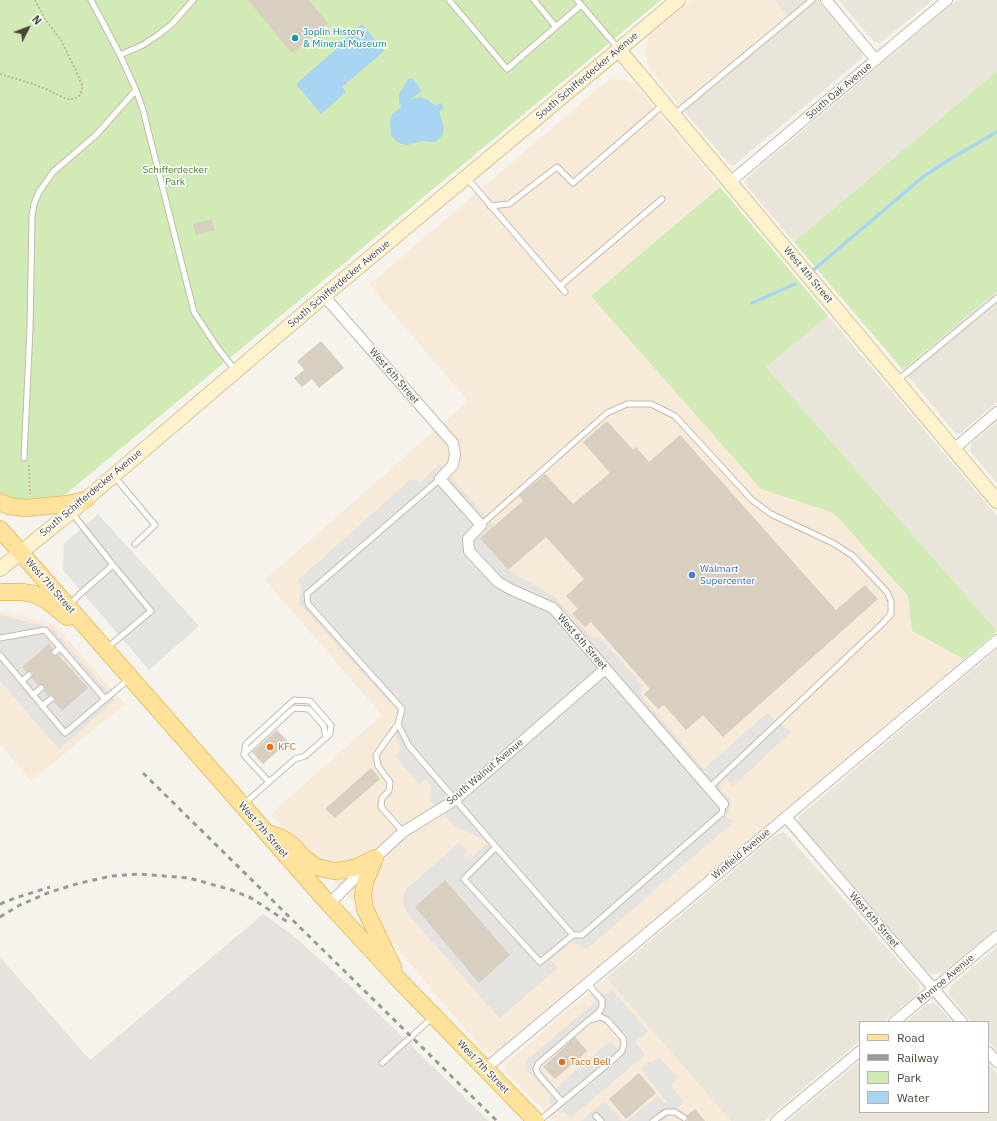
<!DOCTYPE html>
<html>
<head>
<meta charset="utf-8">
<style>
	body { margin:0 }
	#map { position:relative; width:997px; height:1121px; overflow:hidden; background:#f6f3ec; font-family:"IBM Plex Sans",sans-serif }
	canvas { display:block }
	.legend { position:absolute; left:859px; top:1021px; width:130px; height:92px; box-sizing:border-box; background:#fff; border:1px solid #b7b4b0; margin:0; padding:5px 7px; list-style:none; font-size:12px; color:#4b4439 }
	.legend li { display:flex; align-items:center; gap:8px; height:20px }
	.legend b { width:20px; border:1px solid #b7b4b0 }
	.north { position:absolute; left:8px; top:8px; width:40px; height:40px; -webkit-text-stroke:3px #fff; paint-order:stroke; rotate:48deg; font-size:11px; font-weight:700; line-height:16px; text-align:center; color:#4b4439 }
	.north::after { content:''; display:block; margin:auto; width:14px; height:18px; background:#4b4439; clip-path:polygon(50% 0,100% 100%,50% 72%,0 100%) }
</style>
</head>
<body>
<div id="map">
<canvas width="997" height="1121"></canvas>
<ul class="legend">
<li><b style="height:5px;background:#ffe39c"></b>Road</li>
<li><b style="height:5px;background:#9a9a9a"></b>Railway</li>
<li><b style="height:11px;background:#d2eab5"></b>Park</li>
<li><b style="height:11px;background:#a9d4f2"></b>Water</li>
</ul>
<div class="north">N</div>
</div>
<script>
const g = document.querySelector('canvas').getContext('2d');
g.lineJoin = 'round';
function fillPath(path, color) { g.fillStyle = color; g.fill(path, 'evenodd'); }
const poly = rows => new Path2D(rows.map(r => 'M' + r).join(''));
function stroke(path, color, width, dash) { g.strokeStyle = color; g.lineWidth = width; g.lineCap = dash ? 'butt' : 'round'; g.setLineDash(dash || []); g.stroke(path); }
function label(font, color, halo, rows, align = 'center') {
  g.font = font + ' "IBM Plex Sans",sans-serif'; g.lineWidth = 3; g.setLineDash([]); g.textBaseline = 'middle'; g.strokeStyle = halo; g.fillStyle = color; for (const [text, x, y, turn = 0] of rows) {
    g.save(); g.translate(x, y); g.rotate((+turn || 0) * Math.PI / 180); g.textAlign = isNaN(turn) ? turn : align; if (halo) g.strokeText(text, 0, 0); g.fillText(text, 0, 0); g.restore();
  }
}
const residential = poly([
	[774,0,818,0,860,50,863,56,861,59,733,166,729,164,679,105,787,16],
	[839,0,933,0,884,40,879,43,873,41],
	[957,0,997,0,997,71,794,242,746,185,745,182,749,176],
	[997,291,997,402,961,433,956,434,903,370],
	[828,316,997,516,997,631,766,367],
	[997,422,997,483,971,452,970,448,972,443],
	[997,649,997,928,942,973,933,974,929,973,798,822,799,816,802,814],
	[784,832,788,836,917,982,920,989,917,994,883,1022,860,1022,860,1041,764,1121,731,1121,606,978,777,834],
	[997,947,997,1051,988,1040,988,1022,972,1022,950,996,949,992,952,985],
	[933,1003,938,1006,952,1022,906,1022,927,1004],
	[860,1061,860,1112,988,1112,988,1063,997,1074,997,1121,788,1121]
]);
const commercial = poly([
	[691,0,774,0,787,15,679,105,648,67,645,52,648,38,651,34],
	[614,79,630,81,636,86,720,187,592,296,761,489,834,513,908,596,912,631,964,659,496,1052,487,1052,482,1049,387,936,306,853,271,814,382,715,265,580,468,401,369,285,607,81],
	[0,611,54,624,125,704,31,781,0,744],
	[606,978,731,1121,555,1121,506,1072,505,1066,508,1062]
]);
const industrial = poly([
	[263,914,291,934,348,984,489,1121,0,1121,0,957,90,1060]
]);
const green = poly([
	[0,0,661,0,66,494,56,498,28,502,0,498],
	[997,71,997,291,903,370,794,242],
	[720,187,828,316,766,367,997,631,964,659,912,631,908,596,834,513,761,489,591,296]
]);
const parking = poly([
	[439,464,494,526,480,538,508,570,555,597,592,638,599,637,643,686,640,694,704,769,767,713,791,732,733,786,726,778,720,783,721,790,730,799,731,805,728,813,725,816,734,821,587,949,577,944,569,943,551,960,558,968,499,1018,408,914,404,907,403,897,406,889,459,843,468,851,463,856,470,858,485,846,485,841,453,825,430,799,431,793,431,785,425,779,419,784,395,756,401,750,394,729,400,720,397,711,299,603,302,585,297,581,411,479,421,482],
	[98,514,199,626,149,670,63,570,64,544],
	[0,615,52,628,115,700,59,749,0,681],
	[612,990,648,1031,635,1042,645,1055,570,1118,565,1112,560,1113,549,1102,550,1099,550,1094,529,1073,526,1068,525,1064,528,1059,594,1003,594,999,602,993,607,994],
	[595,1020,601,1020,606,1023,617,1035,619,1039,619,1046,617,1048,610,1041,556,1088,540,1069,541,1066,590,1023],
	[659,1057,678,1078,672,1083,672,1087,684,1102,662,1121,627,1121,658,1096,664,1103,667,1102,641,1069,650,1061,651,1063],
	[605,1101,622,1121,581,1121]
]);
const water = poly([
	[362,24,384,51,342,87,346,92,321,114,296,84,340,46,339,44],
	[409,78,413,79,419,86,421,92,410,99,421,97,428,100,435,106,441,103,444,109,439,111,444,128,443,134,437,141,433,142,423,141,407,145,402,144,397,142,391,135,390,121,392,115,401,107,399,101,399,94]
]);
const stream = poly([
	[810,273,924,176,952,158,997,132],
	[752,303,795,284]
]);
const building = poly([
	[248,0,309,0,328,23,292,53],
	[212,219,215,230,196,235,193,224],
	[321,341,344,368,319,388,312,379,302,387,294,378,304,370,297,361],
	[607,421,633,450,636,447,649,462,680,435,836,610,865,585,878,599,723,737,703,715,686,730,664,705,658,709,644,694,650,689,591,622,585,627,572,614,578,609,566,596,584,579,546,537,508,570,480,538,523,501,519,496,545,474,573,504,610,473,583,442],
	[49,644,53,649,51,652,52,655,55,656,58,655,88,688,62,711,54,702,55,699,54,696,51,695,48,696,44,691,45,688,44,685,38,685,32,678,33,675,32,672,27,672,22,667],
	[277,730,288,742,263,764,252,752],
	[371,768,380,779,335,818,325,809],
	[445,880,510,955,479,983,415,907],
	[575,1037,587,1051,555,1079,543,1067],
	[639,1073,656,1093,626,1119,609,1099],
	[695,1109,705,1121,687,1121,688,1119,687,1115]
]);
const path = poly([
	[0,74,30,83,46,89,66,99,74,99,80,95,82,89,82,85,76,71,61,40,45,19,35,0],
	[29,465,30,494]
]);
const lane = poly([
	[91,0,120,55,136,90,143,110,194,312,217,347,235,370],
	[449,0,507,69,581,5],
	[534,0,556,27],
	[577,0,618,48],
	[120,55,143,45,158,35,172,24,193,0],
	[675,114,812,0],
	[467,178,565,292],
	[490,206,509,204,557,167,573,183,664,104],
	[560,286,662,199],
	[898,380,997,298],
	[24,458,30,328,32,216,34,204,39,192,53,172,96,135,136,90],
	[114,476,155,525,135,544],
	[440,479,307,594,308,604,402,709,398,724,409,746,496,847,573,935,582,935,722,813,723,804],
	[481,525,607,413,627,404,651,404,675,416,752,500,771,514,833,543,853,556,887,592,891,601,891,614,883,623,709,788],
	[69,605,80,594,113,565,72,513],
	[0,638,45,630,105,699],
	[107,648,151,611,113,565],
	[55,652,60,648],
	[0,655,65,733,129,679],
	[22,681,29,675],
	[33,695,41,688],
	[42,706,51,699],
	[398,724,376,755,378,766,390,782,389,791,382,798,381,807,403,832],
	[244,754,294,708,309,709,324,726,326,738],
	[244,804,295,759,305,756,330,734,331,725,310,701,294,700,246,744,244,755,269,782],
	[496,847,464,879,540,962,573,935],
	[587,983,602,1000,602,1006,599,1012,592,1018],
	[382,1063,433,1017],
	[596,1116,601,1121],
	[539,1121,562,1102,616,1057,622,1051,624,1044,623,1038,607,1020,601,1017,589,1020,538,1064,536,1069,538,1074,562,1102],
	[653,1121,666,1112,675,1112,684,1118]
]);
const street = poly([
	[826,0,876,60],
	[730,182,947,0],
	[324,296,453,443,455,454,453,465,440,479,481,525,468,539,469,551,498,582,510,589,553,608,723,804],
	[954,449,997,412],
	[786,817,962,1022],
	[329,904,375,858,403,832,455,800,605,669],
	[894,1022,997,936],
	[988,1052,997,1062],
	[485,1069,997,640],
	[776,1121,860,1051]
]);
const secondary = poly([
	[619,50,997,501],
	[0,569,71,512,324,296,678,0]
]);
const primary = poly([
	[0,502,8,506,26,508,68,504,85,500],
	[0,529,329,904,400,981,536,1121],
	[0,592,22,592,34,594,46,600,67,617],
	[271,834,280,837,291,844,303,857,316,867,334,871,345,870,357,867,375,858],
	[375,858,365,882,363,895,365,909,393,967]
]);
const rail = poly([
	[143,773,497,1121],
	[0,904,15,898,50,887],
	[0,917,18,906,50,892,80,883,112,876,139,874,189,878,232,890,251,898,289,923]
]);
const markers = [
	[295,38,4,"#0f9aa8"],
	[692,575,4,"#3f7fe0"],
	[270,747,4,"#e8710a"],
	[562,1062,4,"#e8710a"]
];
const cultureNames = [
	["Joplin History",303,32],
	["& Mineral Museum",303,44]
];
const streetNames = [
	["South Schifferdecker Avenue",587,76,-40],
	["South Oak Avenue",839,91,-40],
	["West 4th Street",808,275,50],
	["South Schifferdecker Avenue",339,284,-40],
	["West 6th Street",394,376,49],
	["South Schifferdecker Avenue",91,493,-40],
	["West 7th Street",50,586,49],
	["West 6th Street",582,642,49],
	["South Walnut Avenue",485,772,-40],
	["West 7th Street",263,830,49],
	["Winfield Avenue",741,854,-40],
	["West 6th Street",874,920,49],
	["Monroe Avenue",946,979,-40],
	["West 7th Street",483,1067,46]
];
const parkNames = [
	["Schifferdecker",175,170],
	["Park",175,182]
];
const shopNames = [
	["Walmart",700,569],
	["Supercenter",700,581]
];
const foodNames = [
	["KFC",278,747],
	["Taco Bell",570,1062]
];
fillPath(residential, '#eae5da');
fillPath(commercial, '#f7ead8');
fillPath(industrial, '#e6e2dd');
fillPath(green, '#d2eab5');
fillPath(parking, '#e5e3e0');
fillPath(water, '#a9d4f2');
stroke(stream, '#a9d4f2', 3.5);
fillPath(building, '#d8cfc1');
stroke(lane, '#c2bbae', 7);
stroke(street, '#c2bbae', 12);
stroke(secondary, '#d6c79b', 16);
stroke(primary, '#e6c16a', 18);
stroke(path, '#c4b79f', 2, [2, 2]);
stroke(lane, '#fff', 5);
stroke(street, '#fff', 10);
stroke(secondary, '#fff3cd', 14);
stroke(primary, '#ffe39c', 16);
stroke(rail, '#9a9a9a', 3, [5, 5]);
for (const [x, y, r, color] of markers) { const dot = new Path2D(); dot.arc(x, y, r, 0, 2 * Math.PI); g.fillStyle = color; g.fill(dot); stroke(dot, '#fff', 1.5); }
label('10px', '#0d838f', '#fff', cultureNames, 'left');
label('10px', '#4b4439', '#fff', streetNames);
label('10px', '#4a7f2a', '#fff', parkNames);
label('10px', '#366cbe', '#fff', shopNames, 'left');
label('10px', '#c56008', '#fff', foodNames, 'left');
</script>
</body>
</html>
